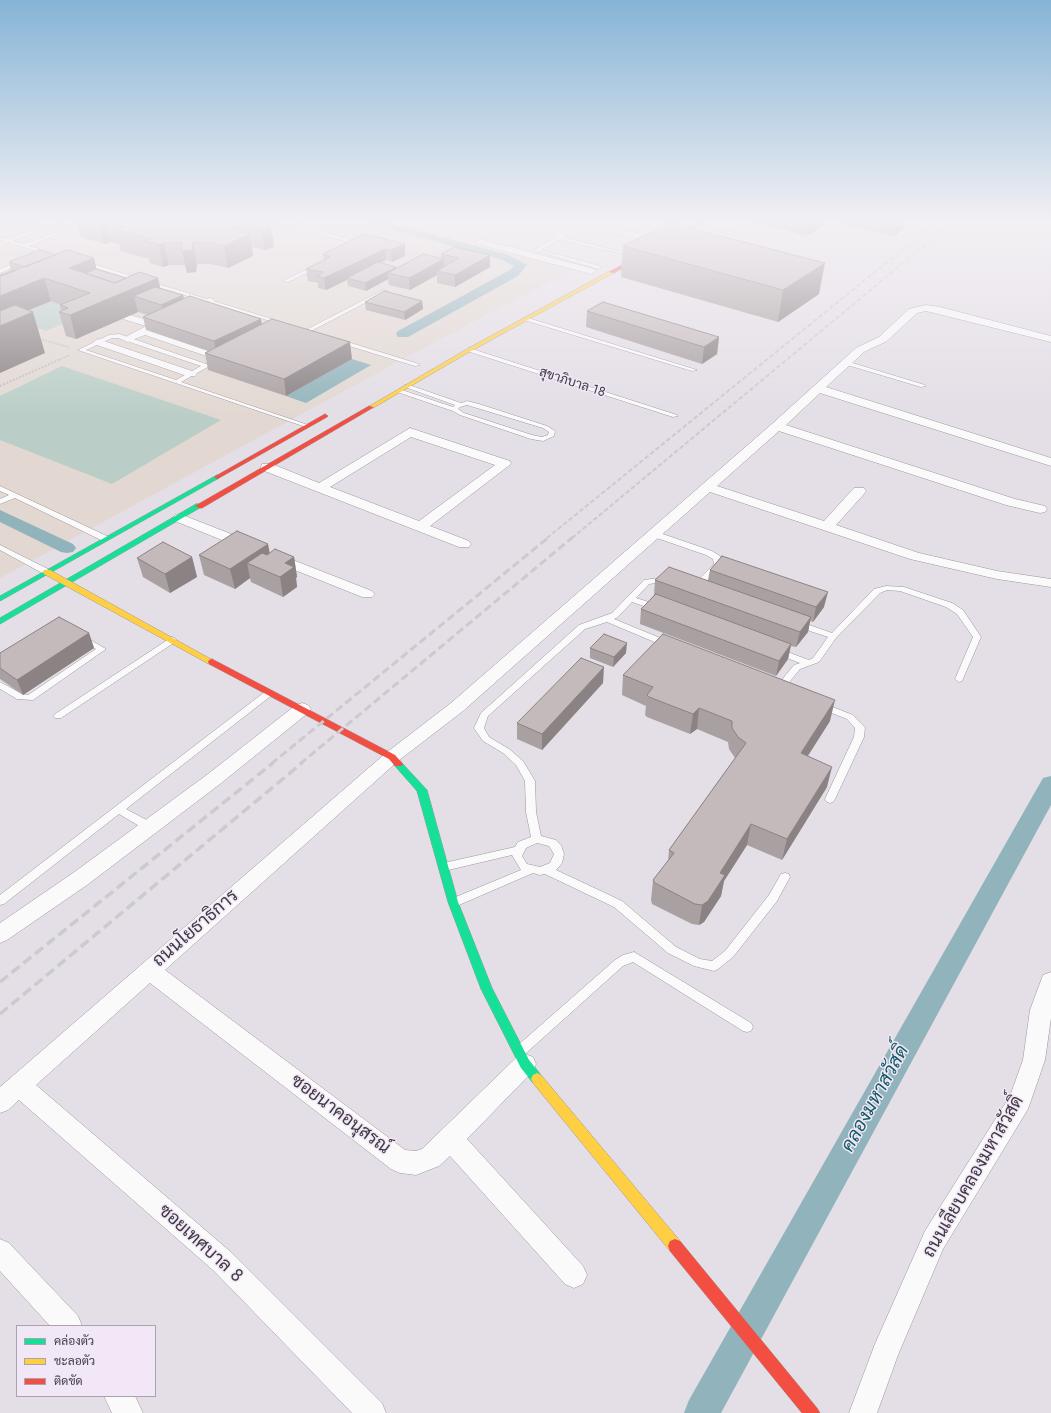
<!DOCTYPE html>
<html>
<head>
<meta charset="utf-8">
<style>
	body { margin:0 }
	#map { position:relative; width:1051px; height:1413px; overflow:hidden; background:#e4dee6; font-family:Jost,Sarabun,sans-serif }
	canvas { display:block }
	.legend { position:absolute; left:16px; top:1325px; width:140px; height:72px; box-sizing:border-box; background:#f2e7f7; border:1px solid #aaa2ae; margin:0; padding:5px 7px; list-style:none; font-size:12px; color:#3e3a41 }
	.legend li { display:flex; align-items:center; gap:8px; height:20px }
	.legend b { width:20px; border:1px solid #aaa2ae }
</style>
</head>
<body>
<div id="map">
<canvas width="1051" height="1413"></canvas>
<ul class="legend">
<li><b style="height:5px;background:#16e098"></b>คล่องตัว</li>
<li><b style="height:5px;background:#ffcf43"></b>ชะลอตัว</li>
<li><b style="height:5px;background:#f24e42"></b>ติดขัด</li>
</ul>
</div>
<script>
const g = document.querySelector('canvas').getContext('2d');
g.lineJoin = 'round';
function fillPath(path, color) { g.fillStyle = color; g.fill(path, 'evenodd'); }
const poly = rows => new Path2D(rows.map(r => 'M' + r).join(''));
function stroke(path, color, width, dash) { g.strokeStyle = color; g.lineWidth = width; g.lineCap = dash ? 'butt' : 'round'; g.setLineDash(dash || []); g.stroke(path); }
function label(font, color, halo, rows, align = 'center') {
  g.font = font + ' Jost,Sarabun,sans-serif'; g.lineWidth = 3; g.setLineDash([]); g.textBaseline = 'middle'; g.strokeStyle = halo; g.fillStyle = color; for (const [text, x, y, turn = 0] of rows) {
    g.save(); g.translate(x, y); g.rotate((+turn || 0) * Math.PI / 180); g.textAlign = isNaN(turn) ? turn : align; if (halo) g.strokeText(text, 0, 0); g.fillText(text, 0, 0); g.restore();
  }
}
const education = poly([
	[0,219,377,219,572,270,401,360,0,578]
]);
const green = poly([
	[51,301,88,313,46,331,9,318],
	[62,366,221,420,112,484,0,440,0,396]
]);
const water = poly([
	[352,359,371,365,306,403,286,396]
]);
const canal = poly([
	[359,219,376,219,508,255,527,265,518,276,408,337,398,337,396,334,398,331,510,270,514,266,500,259,360,221,359,219],
	[0,510,73,544,76,548,73,552,67,553,61,552,0,522,0,510],
	[1051,776,1051,805,721,1413,684,1413,689,1400,1043,778,1051,776]
]);
const pathFar1 = poly([
	[39,339,69,347],
	[58,360,70,355]
]);
const path = poly([
	[0,386,61,359]
]);
const lane = poly([
	[63,219,69,219,13,241,24,244,91,219,97,219,29,246,52,253,52,254,50,255,0,240,0,237,8,239,63,219],
	[281,219,288,219,299,222,313,229,359,242,360,246,356,247,355,244,309,231,281,219],
	[662,219,670,219,682,223,680,224,662,219],
	[579,221,583,222,562,237,627,253,625,254,559,240,540,250,600,266,600,268,598,269,534,250,556,237,579,221],
	[696,224,748,236,750,237,748,238,694,226,694,224,696,224],
	[18,262,23,263,0,273,0,269,18,262],
	[82,262,86,262,285,323,280,324,82,264,82,262],
	[314,266,319,267,288,282,283,281,314,266],
	[383,290,388,291,309,332,304,331,383,290],
	[524,318,528,318,697,370,692,371,524,320,524,318],
	[119,334,206,364,210,362,213,364,181,382,311,426,306,427,78,350,109,335,119,334],
	[112,338,118,338,201,366,176,380,86,350,112,338],
	[338,339,419,364,420,365,415,366,336,342,336,340,338,339],
	[469,348,677,415,678,416,673,417,467,351,466,350,469,348],
	[846,361,925,385,926,386,921,387,844,364,843,363,846,361],
	[405,385,409,385,461,403,467,401,479,404,547,426,555,431,554,436,543,441,531,439,460,415,453,411,397,392,397,390,399,389,453,407,455,405,405,387,405,385],
	[467,405,543,428,549,432,548,435,542,437,532,435,464,413,458,409,460,407,467,405],
	[0,486,109,537,110,539,106,541,103,541,15,498,0,504,0,499,9,495,0,491,0,486],
	[651,532,657,532,712,551,720,556,722,564,705,583,698,587,692,587,691,585,692,583,699,579,714,564,713,559,706,555,651,536,651,532],
	[0,545,50,570,51,572,50,574,44,574,0,550,0,545],
	[667,577,670,577,671,579,670,581,649,584,636,598,661,606,662,608,661,610,655,610,632,602,618,617,614,619,670,642,671,644,670,646,664,646,607,622,585,629,488,716,484,728,489,737,509,749,523,761,535,781,536,812,541,836,556,840,561,845,564,854,562,863,556,870,622,901,676,947,700,959,712,961,725,951,769,895,781,874,785,873,789,874,790,877,777,901,733,957,718,969,714,971,694,966,668,953,614,907,545,874,540,875,533,873,459,905,455,906,451,905,450,902,451,899,521,870,512,855,444,871,440,870,439,867,440,864,444,863,515,847,518,842,531,837,526,812,525,781,516,765,503,753,483,741,474,728,481,713,579,625,612,613,644,580,667,577],
	[537,843,549,846,554,854,550,863,540,867,527,864,522,856,526,848,537,843],
	[886,586,904,587,952,603,963,610,981,637,962,681,959,682,955,679,973,637,957,614,946,607,900,591,887,590,880,593,836,638,819,662,800,669,782,691,776,691,775,689,776,687,794,665,800,663,776,654,775,652,776,650,782,650,809,660,813,658,828,637,795,626,794,624,795,622,801,622,832,633,874,589,886,586],
	[82,635,106,649,33,700,17,699,0,689,0,682,22,694,28,695,96,649,79,640,78,638,79,636,82,635],
	[172,637,175,638,176,640,175,642,61,718,55,718,53,716,55,714,172,637],
	[269,690,273,693,272,695,126,809,154,824,155,827,154,830,146,830,119,814,4,904,0,905,0,895,266,691,269,690],
	[822,703,853,715,865,727,864,737,835,799,833,802,830,803,827,802,825,799,854,737,855,728,847,719,819,708,818,706,822,703],
	[634,952,751,1023,753,1027,751,1031,747,1032,743,1031,633,962,623,966,525,1054,521,1055,517,1054,515,1050,517,1046,615,960,623,955,634,952]
]);
const street = poly([
	[562,219,577,219,655,237,657,239,652,242,563,221,562,219],
	[480,239,594,269,596,271,591,274,477,244,475,242,480,239],
	[209,298,213,299,214,301,213,303,154,331,226,356,228,358,226,360,218,360,145,335,127,342,122,339,146,326,123,319,122,317,123,315,127,314,154,322,209,298],
	[926,305,940,307,1051,336,1051,342,926,311,917,313,887,341,864,352,826,387,1051,458,1051,466,820,393,786,425,1015,499,1045,506,1047,509,1045,512,1040,513,1006,505,779,431,717,486,824,521,854,488,864,488,866,491,864,494,836,525,919,553,997,571,1051,579,1051,587,997,579,910,559,710,492,463,711,398,761,165,970,405,1150,416,1151,422,1149,517,1057,525,1054,533,1057,536,1064,533,1071,467,1139,583,1266,587,1275,583,1284,574,1288,565,1284,450,1156,439,1166,416,1175,400,1173,391,1169,150,983,36,1085,232,1253,382,1403,386,1413,352,1413,214,1271,19,1100,8,1110,0,1113,0,1087,386,753,451,703,773,423,856,348,879,337,909,309,926,305],
	[98,339,195,372,197,374,195,376,187,376,94,344,93,342,98,339],
	[410,428,510,461,511,464,430,526,469,541,471,544,469,547,459,547,262,470,261,467,262,464,272,464,319,483,410,428],
	[411,437,495,465,419,521,330,487,411,437],
	[180,514,254,543,256,546,254,549,244,549,175,521,173,518,175,515,180,514],
	[275,553,372,591,375,594,372,597,362,597,270,560,268,557,270,554,275,553],
	[302,703,308,705,311,709,308,713,220,784,87,885,7,940,0,943,0,923,73,873,208,774,296,705,302,703],
	[1051,972,1051,1018,1045,1060,1028,1109,943,1249,898,1355,877,1413,849,1413,875,1344,925,1231,1010,1096,1023,1060,1030,1010,1043,975,1051,972],
	[0,1239,9,1243,78,1316,82,1326,50,1326,0,1271,0,1239],
	[104,1396,135,1396,143,1413,112,1413,104,1396]
]);
const fast = poly([
	[217,475,220,477,219,478,0,601,0,596,217,475],
	[196,504,199,504,203,506,0,624,0,618,196,504],
	[398,761,401,762,427,790,458,902,492,988,529,1060,541,1075,543,1079,541,1083,537,1085,533,1083,521,1068,481,989,448,902,417,791,395,766,393,764,395,762,398,761]
]);
const slow = poly([
	[610,271,615,272,471,351,373,408,368,407,467,349,610,271],
	[44,570,50,570,216,662,215,664,209,664,44,574,43,572,44,570],
	[537,1073,541,1075,680,1241,682,1246,680,1251,675,1253,670,1251,533,1083,531,1079,533,1075,537,1073]
]);
const jam = poly([
	[705,219,710,219,614,273,609,272,705,219],
	[369,406,374,407,202,508,199,508,195,506,369,406],
	[325,414,328,416,327,417,219,478,217,479,214,477,325,414],
	[212,659,395,755,403,764,401,766,395,766,389,759,209,664,208,662,209,660,212,659],
	[675,1239,680,1241,817,1408,820,1413,802,1413,670,1251,668,1246,670,1241,675,1239]
]);
const railFar2 = poly([
	[547,538,940,219],
	[572,538,956,219]
]);
const railFar1 = poly([
	[271,764,549,537],
	[300,764,573,537]
]);
const rail = poly([
	[0,982,273,763],
	[0,1014,302,763]
]);
const wall = poly([
	[0,219,51,219,31,226,12,226,0,222],
	[76,219,285,219,286,221,271,227,274,247,265,250,252,247,253,256,228,268,210,264,197,264,196,272,187,273,185,265,169,265,163,267,150,263,149,259,121,251,119,244,110,242,105,244,81,237],
	[743,219,906,219,904,228,894,236,830,221,829,222,807,236,743,220],
	[405,244,405,256,392,262,386,260,381,263,396,267,396,268,441,258,441,254,490,255,490,267,455,287,437,283,437,275,410,290,389,285,388,279,366,291,348,286,347,280,326,290,318,288,318,283,308,281,306,269,324,260,323,254],
	[623,246,819,294,778,322,621,277],
	[56,255,94,258,96,269,183,295,184,299,261,324,352,359,286,396,208,370,205,353,208,351,146,330,143,317,147,315,138,312,76,339,66,336,59,312,61,311,60,305,61,305,51,301,28,310,45,353,11,271,9,262],
	[422,301,423,309,405,320,366,310,365,302],
	[587,311,719,337,717,354,702,364,586,327],
	[270,553,294,557,297,577,296,578,297,587,283,597,251,582,250,578,235,589,204,575,199,555],
	[192,557,197,577,170,593,143,577,137,558],
	[710,570,824,607,813,622,810,621,808,632,796,647,791,646,788,659,776,676,640,624,641,609,654,595,655,580,708,580],
	[89,633,94,648,23,695,0,679,0,653],
	[590,648,626,653,613,667,590,658],
	[623,675,830,721,808,756,827,787,782,860,747,845,724,881,721,896,704,922,699,925,692,924,652,904,651,900,653,880,668,861,669,850,735,758,729,749,728,742,697,729,690,734,647,717,645,715,646,706,622,695],
	[603,683,542,750,517,739,517,723]
]);
const shadedWall = poly([
	[29,219,51,219,31,226],
	[241,219,285,219,286,221,271,227,274,247,265,250,262,229],
	[810,219,830,219,829,222,807,236],
	[898,219,906,219,904,228,894,236],
	[105,220,110,242,105,244,99,222],
	[241,223,243,237,250,234,253,256,228,268,224,246,228,229],
	[193,242,197,264,196,272,187,273,182,251],
	[164,243,169,265,163,267,159,245],
	[405,244,405,256,392,262,391,250],
	[385,249,386,260,350,278,347,278,347,280,326,290,324,278],
	[490,255,490,267,455,287,455,275],
	[94,258,99,281,69,268],
	[444,259,444,271,437,271,437,275,410,290,409,278],
	[825,263,819,294,778,322,783,290],
	[396,267,396,275,388,273,388,279,366,291,365,283],
	[44,278,51,301,0,322,0,296],
	[158,278,163,301,134,296,138,312,76,339,70,315],
	[183,295,186,312,165,321,161,305],
	[422,301,423,309,405,320,404,312],
	[33,312,45,353,0,373,0,326],
	[261,319,263,331,216,354,214,341],
	[719,337,717,354,702,364,704,347],
	[350,342,352,359,286,396,284,379],
	[268,544,272,564,247,563,250,578,235,589,230,569],
	[192,557,197,577,170,593,165,574],
	[294,557,297,577,296,578,297,587,283,597,280,577,285,563],
	[828,592,824,607,813,622,816,607],
	[811,617,808,632,796,647,800,632],
	[89,633,94,648,23,695,17,680],
	[627,643,626,653,613,667,614,657],
	[791,644,788,659,776,676,779,661],
	[604,667,603,683,542,750,542,734],
	[835,700,830,721,796,774,801,753],
	[699,708,697,729,690,734,693,714],
	[832,767,827,787,782,860,787,839],
	[751,824,747,845,724,881,721,896,704,922,699,925,702,905,720,873]
]);
const building = poly([
	[87,219,246,219,271,225,262,229,241,223,228,229,250,234,224,246,206,242,193,242,192,250,182,251,181,242,164,243,159,245,145,241,151,239,116,229,124,226,105,220,99,222,87,219],
	[669,223,825,263,783,290,623,246,669,223],
	[364,234,405,244,391,250,385,249,324,278,317,276,323,272,306,269,330,257,323,254,364,234],
	[454,247,490,255,455,275,437,271,459,258,441,254,454,247],
	[39,250,56,255,25,267,9,262,39,250],
	[67,250,94,258,69,268,115,283,139,272,158,278,70,315,59,312,68,308,60,305,90,293,44,278,0,296,0,276,67,250],
	[423,254,444,259,409,278,388,273,423,254],
	[378,262,396,267,365,283,347,278,378,262],
	[96,269,126,278,115,283,85,273,96,269],
	[13,270,15,271,1,276,0,275,13,270],
	[155,287,183,295,161,305,134,296,155,287],
	[384,291,422,301,404,312,365,302,384,291],
	[190,296,261,319,214,341,143,317,190,296],
	[603,302,719,337,704,347,587,311,603,302],
	[15,305,33,312,0,326,0,311,15,305],
	[272,319,350,342,284,379,205,353,272,319],
	[237,531,268,544,230,569,199,555,237,531],
	[163,542,192,557,165,574,137,558,163,542],
	[275,549,294,557,285,563,294,567,280,577,247,563,262,553,267,555,275,549],
	[722,556,828,592,816,607,710,570,722,556],
	[669,567,811,617,800,632,655,580,669,567],
	[656,594,791,644,779,661,641,609,656,594],
	[59,617,89,633,17,680,0,668,0,653,59,617],
	[604,634,627,643,614,657,590,648,604,634],
	[663,634,835,700,801,753,832,767,787,839,751,824,720,873,725,875,708,901,702,905,695,904,655,883,653,880,674,853,669,850,746,743,738,737,732,728,732,721,699,708,693,714,649,697,647,695,653,687,623,675,663,634],
	[581,658,604,667,542,734,517,723,581,658]
]);
const farStreetnames = [
	["สุขาภิบาล 18",572,383,18]
];
const nearStreetnames = [
	["ถนนโยธาธิการ",196,929,-41],
	["ซอยนาคอนุสรณ์",340,1115,37],
	["ถนนเลียบคลองมหาสวัสดิ์",974,1177,-60],
	["ซอยเทศบาล 8",200,1244,42]
];
const nearWaternames = [
	["คลองมหาสวัสดิ์",876,1099,-61]
];
fillPath(education, '#e2d8d1');
fillPath(green, '#bacec7');
fillPath(water, '#91b3bb');
fillPath(canal, '#91b3bb');
stroke(lane, '#9b979d', 1);
stroke(street, '#9b979d', 1);
stroke(fast, '#9b979d', 1);
stroke(slow, '#9b979d', 1);
stroke(jam, '#9b979d', 1);
stroke(pathFar1, '#c2c0c4', 1.5, [2, 1]);
stroke(path, '#c2c0c4', 2, [2, 1.5]);
fillPath(lane, '#fbfafb');
fillPath(street, '#fbfafb');
fillPath(fast, '#16e098');
fillPath(slow, '#ffcf43');
fillPath(jam, '#f24e42');
stroke(railFar2, '#cbcacc', 2, [4.5, 2.5]);
stroke(railFar1, '#cbcacc', 3, [8, 4]);
stroke(rail, '#cbcacc', 3.5, [10, 5]);
fillPath(wall, '#a9a0a1');
fillPath(shadedWall, '#8a8283');
fillPath(building, '#c5babb');
stroke(building, '#8a8283', 1);
const sky = g.createLinearGradient(0, 0, 0, 417);
sky.addColorStop(0, '#85b4d6');
sky.addColorStop(0.53, '#f3f0f4');
sky.addColorStop(1, '#f3f0f400');
g.fillStyle = sky;
g.fillRect(0, 0, 1051, 417);
label('13px', '#3e3a41', '#f2e7f7', farStreetnames);
label('18px', '#3e3a41', '#f2e7f7', nearStreetnames);
label('italic 19px', '#135b65', '#f2e7f7', nearWaternames);
</script>
</body>
</html>
